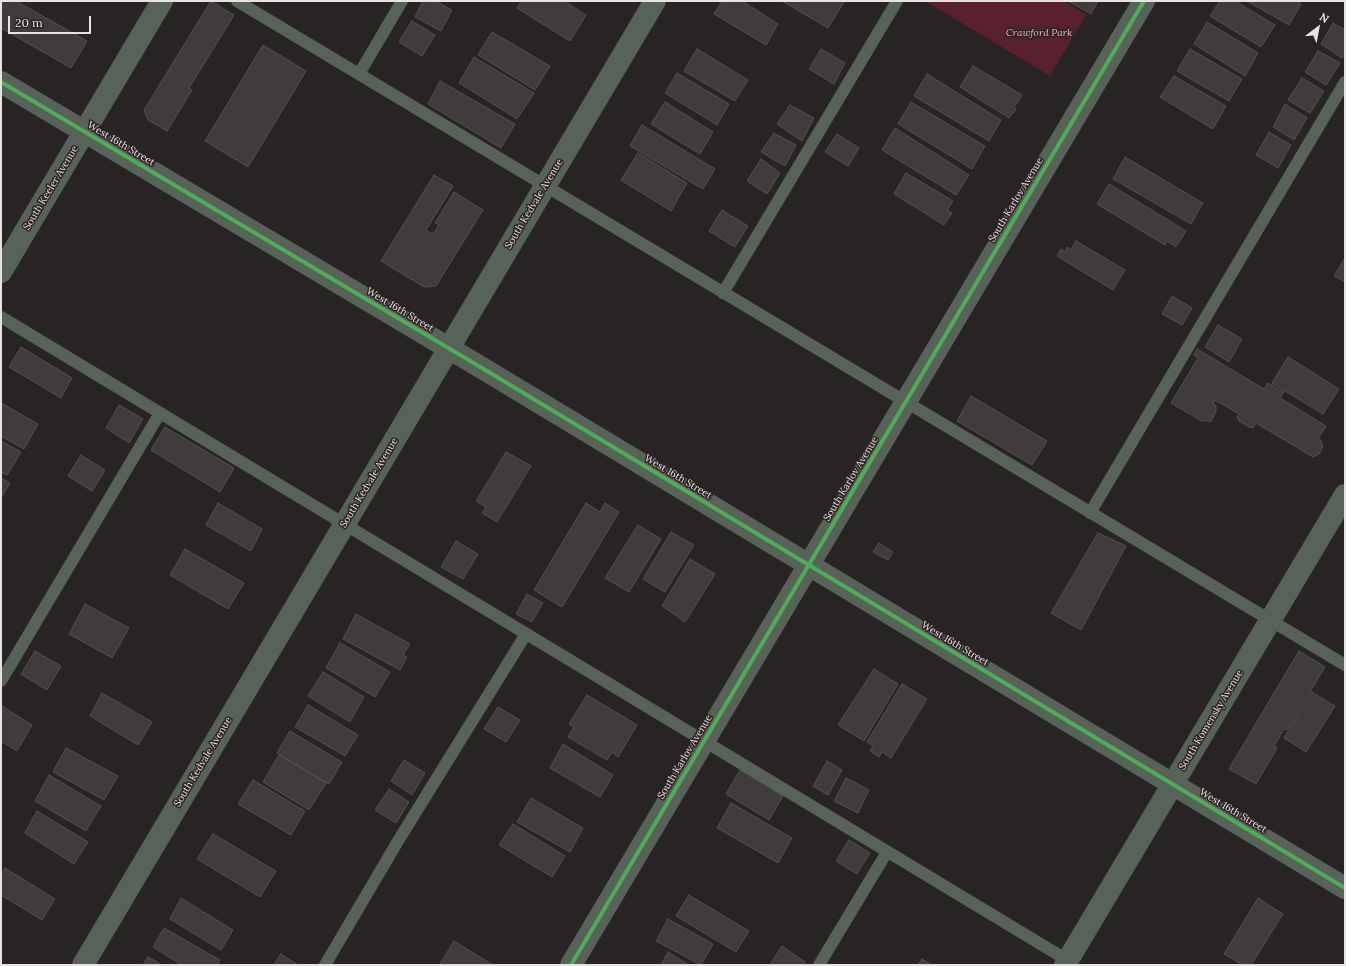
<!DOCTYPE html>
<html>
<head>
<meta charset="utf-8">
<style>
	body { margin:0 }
	#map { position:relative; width:1346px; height:966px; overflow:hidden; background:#292424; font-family:Lora,serif }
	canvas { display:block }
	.frame { position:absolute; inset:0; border:2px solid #e9e2e3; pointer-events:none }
	.north { position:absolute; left:1298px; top:8px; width:40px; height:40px; -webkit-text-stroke:3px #2b2223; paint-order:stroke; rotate:32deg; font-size:11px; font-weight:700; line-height:16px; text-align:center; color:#e9e2e3 }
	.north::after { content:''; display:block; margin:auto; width:14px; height:18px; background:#e9e2e3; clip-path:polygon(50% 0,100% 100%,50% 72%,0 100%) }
	.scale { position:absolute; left:8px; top:16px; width:83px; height:18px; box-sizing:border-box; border:2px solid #e9e2e3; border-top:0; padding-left:5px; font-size:12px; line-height:14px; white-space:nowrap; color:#e9e2e3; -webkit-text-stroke:3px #2b2223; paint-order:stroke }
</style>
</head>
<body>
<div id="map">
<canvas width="1346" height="966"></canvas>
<div class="frame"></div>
<div class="north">N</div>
<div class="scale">20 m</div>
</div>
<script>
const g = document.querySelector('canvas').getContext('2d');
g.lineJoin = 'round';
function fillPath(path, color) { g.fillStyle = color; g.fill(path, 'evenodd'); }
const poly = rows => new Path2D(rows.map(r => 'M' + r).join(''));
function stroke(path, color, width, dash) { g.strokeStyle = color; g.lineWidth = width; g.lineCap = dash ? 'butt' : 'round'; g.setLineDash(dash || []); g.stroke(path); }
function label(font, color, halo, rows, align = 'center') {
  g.font = font + ' Lora,serif'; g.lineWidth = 3; g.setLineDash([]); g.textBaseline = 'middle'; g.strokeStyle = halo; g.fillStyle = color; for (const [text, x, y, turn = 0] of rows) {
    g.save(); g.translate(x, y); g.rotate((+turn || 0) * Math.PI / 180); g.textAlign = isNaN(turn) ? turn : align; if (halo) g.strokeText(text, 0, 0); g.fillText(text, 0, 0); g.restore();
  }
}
const green = poly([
	[925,1,1064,1,1086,15,1050,76]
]);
const building = poly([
	[1,1,16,1,87,41,71,68,1,28,1,1],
	[211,1,234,15,189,88,192,90,167,131,148,120,144,110,211,1],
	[423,1,435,1,452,10,441,31,415,17,423,1],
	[522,1,564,1,586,15,570,41,517,8,522,1],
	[722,1,742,1,778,24,766,45,714,14,722,1],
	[782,1,843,1,844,2,828,28,782,1],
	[1068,1,1098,1,1091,14,1068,1],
	[1220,1,1235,1,1275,25,1261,47,1210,16,1220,1],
	[1247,1,1296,1,1301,4,1289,25,1247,1],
	[412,21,435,35,422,56,399,42,412,21],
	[1207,22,1258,53,1245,76,1194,44,1207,22],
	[1333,23,1345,30,1345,54,1342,58,1321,44,1333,23],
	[492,32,550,66,535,90,478,55,492,32],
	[263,45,306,71,248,167,205,141,263,45],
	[697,49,748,80,735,101,684,71,697,49],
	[821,49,845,63,834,84,809,69,821,49],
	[1190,49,1242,79,1229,101,1177,71,1190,49],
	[1318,51,1340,63,1326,85,1305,72,1318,51],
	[474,57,534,93,517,119,459,83,474,57],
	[973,66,1022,95,1014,108,1016,109,1009,118,960,87,973,66],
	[677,73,729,104,717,125,665,93,677,73],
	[927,74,1001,120,989,141,914,96,927,74],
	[1174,76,1226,106,1213,129,1160,97,1174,76],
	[1302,78,1324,91,1310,113,1288,100,1302,78],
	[440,81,515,124,501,148,428,104,440,81],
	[665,102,713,132,700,154,651,124,665,102],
	[911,102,985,146,972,169,898,124,911,102],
	[1285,104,1307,118,1294,140,1273,127,1285,104],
	[790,105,814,118,802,141,777,124,790,105],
	[642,125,715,169,703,189,630,146,642,125],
	[895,128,969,175,956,195,882,150,895,128],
	[1269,132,1291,145,1278,168,1256,155,1269,132],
	[774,133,796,145,785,166,761,152,774,133],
	[837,134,859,148,848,166,825,152,837,134],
	[638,153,687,183,671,211,621,180,638,153],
	[1125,157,1203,203,1191,224,1113,179,1125,157],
	[761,159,780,173,767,194,747,181,761,159],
	[906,173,953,201,947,210,952,213,944,225,894,194,906,173],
	[434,175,453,186,426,230,433,234,439,225,435,223,454,192,483,210,436,286,424,287,381,261,434,175],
	[1109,184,1186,231,1176,247,1167,241,1165,245,1097,204,1109,184],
	[722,210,748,226,735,247,709,231,722,210],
	[1076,241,1125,270,1113,290,1057,256,1061,249,1065,252,1067,247,1071,250,1076,241],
	[1345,258,1345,282,1334,276,1345,258],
	[1172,296,1192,308,1182,325,1162,314,1172,296],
	[1218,325,1242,339,1229,362,1205,347,1218,325],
	[21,347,72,378,61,398,9,367,21,347],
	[1197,349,1264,389,1268,383,1284,392,1280,398,1326,426,1318,439,1321,441,1323,446,1319,454,1313,457,1256,423,1253,428,1249,427,1239,421,1237,417,1239,414,1215,400,1213,404,1216,406,1216,412,1211,421,1202,421,1171,403,1198,358,1194,355,1197,349],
	[1288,357,1339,389,1323,414,1272,383,1288,357],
	[971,396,1047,441,1032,465,957,421,971,396],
	[1,403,38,424,24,449,1,436,1,403],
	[119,405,143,419,129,443,106,428,119,405],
	[165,427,234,468,220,492,151,450,165,427],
	[1,441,21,452,7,475,1,472,1,441],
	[506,452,531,466,497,522,482,513,486,507,476,501,506,452],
	[81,455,105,470,92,491,68,476,81,455],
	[1,478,10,483,1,498,1,478],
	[218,503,262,529,251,551,206,525,218,503],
	[586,503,600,512,605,503,619,512,562,607,534,590,586,503],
	[638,525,661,539,629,592,605,578,638,525],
	[671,532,694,545,665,592,643,579,671,532],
	[1098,533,1126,546,1081,630,1051,613,1098,533],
	[456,541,478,554,463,579,441,567,456,541],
	[879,543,893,552,888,560,873,552,879,543],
	[185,549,244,583,228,609,170,575,185,549],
	[690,559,715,574,685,622,662,606,690,559],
	[527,594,543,603,532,622,516,614,527,594],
	[85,604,129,628,112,658,69,634,85,604],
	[356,614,410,644,403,655,407,657,400,670,343,639,356,614],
	[340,643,390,672,375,697,326,668,340,643],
	[35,651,61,666,47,690,21,674,35,651],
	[1299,651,1325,667,1287,730,1284,729,1274,746,1277,748,1256,784,1229,769,1299,651],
	[874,669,898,684,864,741,838,725,874,669],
	[323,672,364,697,350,722,308,696,323,672],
	[902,684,927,699,891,758,882,752,879,757,870,751,873,746,867,742,902,684],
	[1312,692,1335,706,1306,752,1284,738,1312,692],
	[102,693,152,722,138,745,90,716,102,693],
	[587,695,637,725,618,757,612,752,607,760,568,737,574,727,569,724,587,695],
	[308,705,358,735,345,756,295,727,308,705],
	[2,706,32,725,17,751,1,741,2,706],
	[498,707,520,720,506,742,484,729,498,707],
	[290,731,342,762,329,784,277,753,290,731],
	[563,744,613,775,600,797,550,768,563,744],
	[66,748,118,776,104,800,53,772,66,748],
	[279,755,326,783,309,810,263,782,279,755],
	[404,760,425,773,412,795,391,781,404,760],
	[827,761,842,770,828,795,813,786,827,761],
	[740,770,783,796,769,820,726,794,740,770],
	[49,775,101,806,86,831,35,801,49,775],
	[846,778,869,790,858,813,834,801,846,778],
	[253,780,305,811,291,835,238,804,253,780],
	[389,789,409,802,396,823,375,810,389,789],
	[531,798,583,828,570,852,517,822,531,798],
	[731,803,792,838,778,863,717,828,731,803],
	[37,811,88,842,74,864,25,833,37,811],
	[513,824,565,856,552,877,499,845,513,824],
	[213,834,276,871,260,897,197,859,213,834],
	[849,840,870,853,857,874,836,861,849,840],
	[5,868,55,899,42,920,1,895,1,875,5,868],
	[689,895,749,931,736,952,676,916,689,895],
	[181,898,233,930,221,950,170,919,181,898],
	[1258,898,1283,914,1251,965,1243,965,1224,954,1258,898],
	[668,919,713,944,701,965,656,941,668,919],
	[164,928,220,960,217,965,182,965,153,947,164,928],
	[454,941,493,965,442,965,440,964,454,941],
	[782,946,805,962,803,965,770,965,782,946],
	[668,952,689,965,661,965,668,952],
	[281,954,298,965,274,965,281,954],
	[148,957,162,965,143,965,148,957],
	[922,959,932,965,918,965,922,959]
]);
const service = poly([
	[237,1,1345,665],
	[359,74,402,1],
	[723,293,897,1],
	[1,317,1072,963],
	[1090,513,1345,82],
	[1,681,160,413],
	[325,965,398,841,526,634],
	[819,965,887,852]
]);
const minor = poly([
	[83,965,655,1],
	[571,965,1144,1],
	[1065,965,1345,495]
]);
const tertiary = poly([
	[1,82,477,365,1345,888],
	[1,272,162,1]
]);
const cycleway = poly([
	[1,82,477,365,1345,888],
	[571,965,1144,1]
]);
const parkNames = [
	["Crawford Park",1039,33]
];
const streetNames = [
	["West 16th Street",121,144,31],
	["South Keeler Avenue",51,188,-59],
	["South Karlov Avenue",1016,200,-59],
	["South Kedvale Avenue",534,204,-59],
	["West 16th Street",400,310,31],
	["West 16th Street",678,477,31],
	["South Karlov Avenue",851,479,-59],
	["South Kedvale Avenue",369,483,-59],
	["West 16th Street",955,644,31],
	["South Komensky Avenue",1211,720,-59],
	["South Karlov Avenue",685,757,-59],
	["South Kedvale Avenue",203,762,-59],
	["West 16th Street",1233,811,31]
];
fillPath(green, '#59202f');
fillPath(building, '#403c3c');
stroke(building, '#544f50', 1);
stroke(service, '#576359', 12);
stroke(minor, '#576359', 22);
stroke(tertiary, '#576359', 22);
stroke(cycleway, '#51ab58', 4);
label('italic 10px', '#f5b1be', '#2b2223', parkNames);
label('10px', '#e9e2e3', '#2b2223', streetNames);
</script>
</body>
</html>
